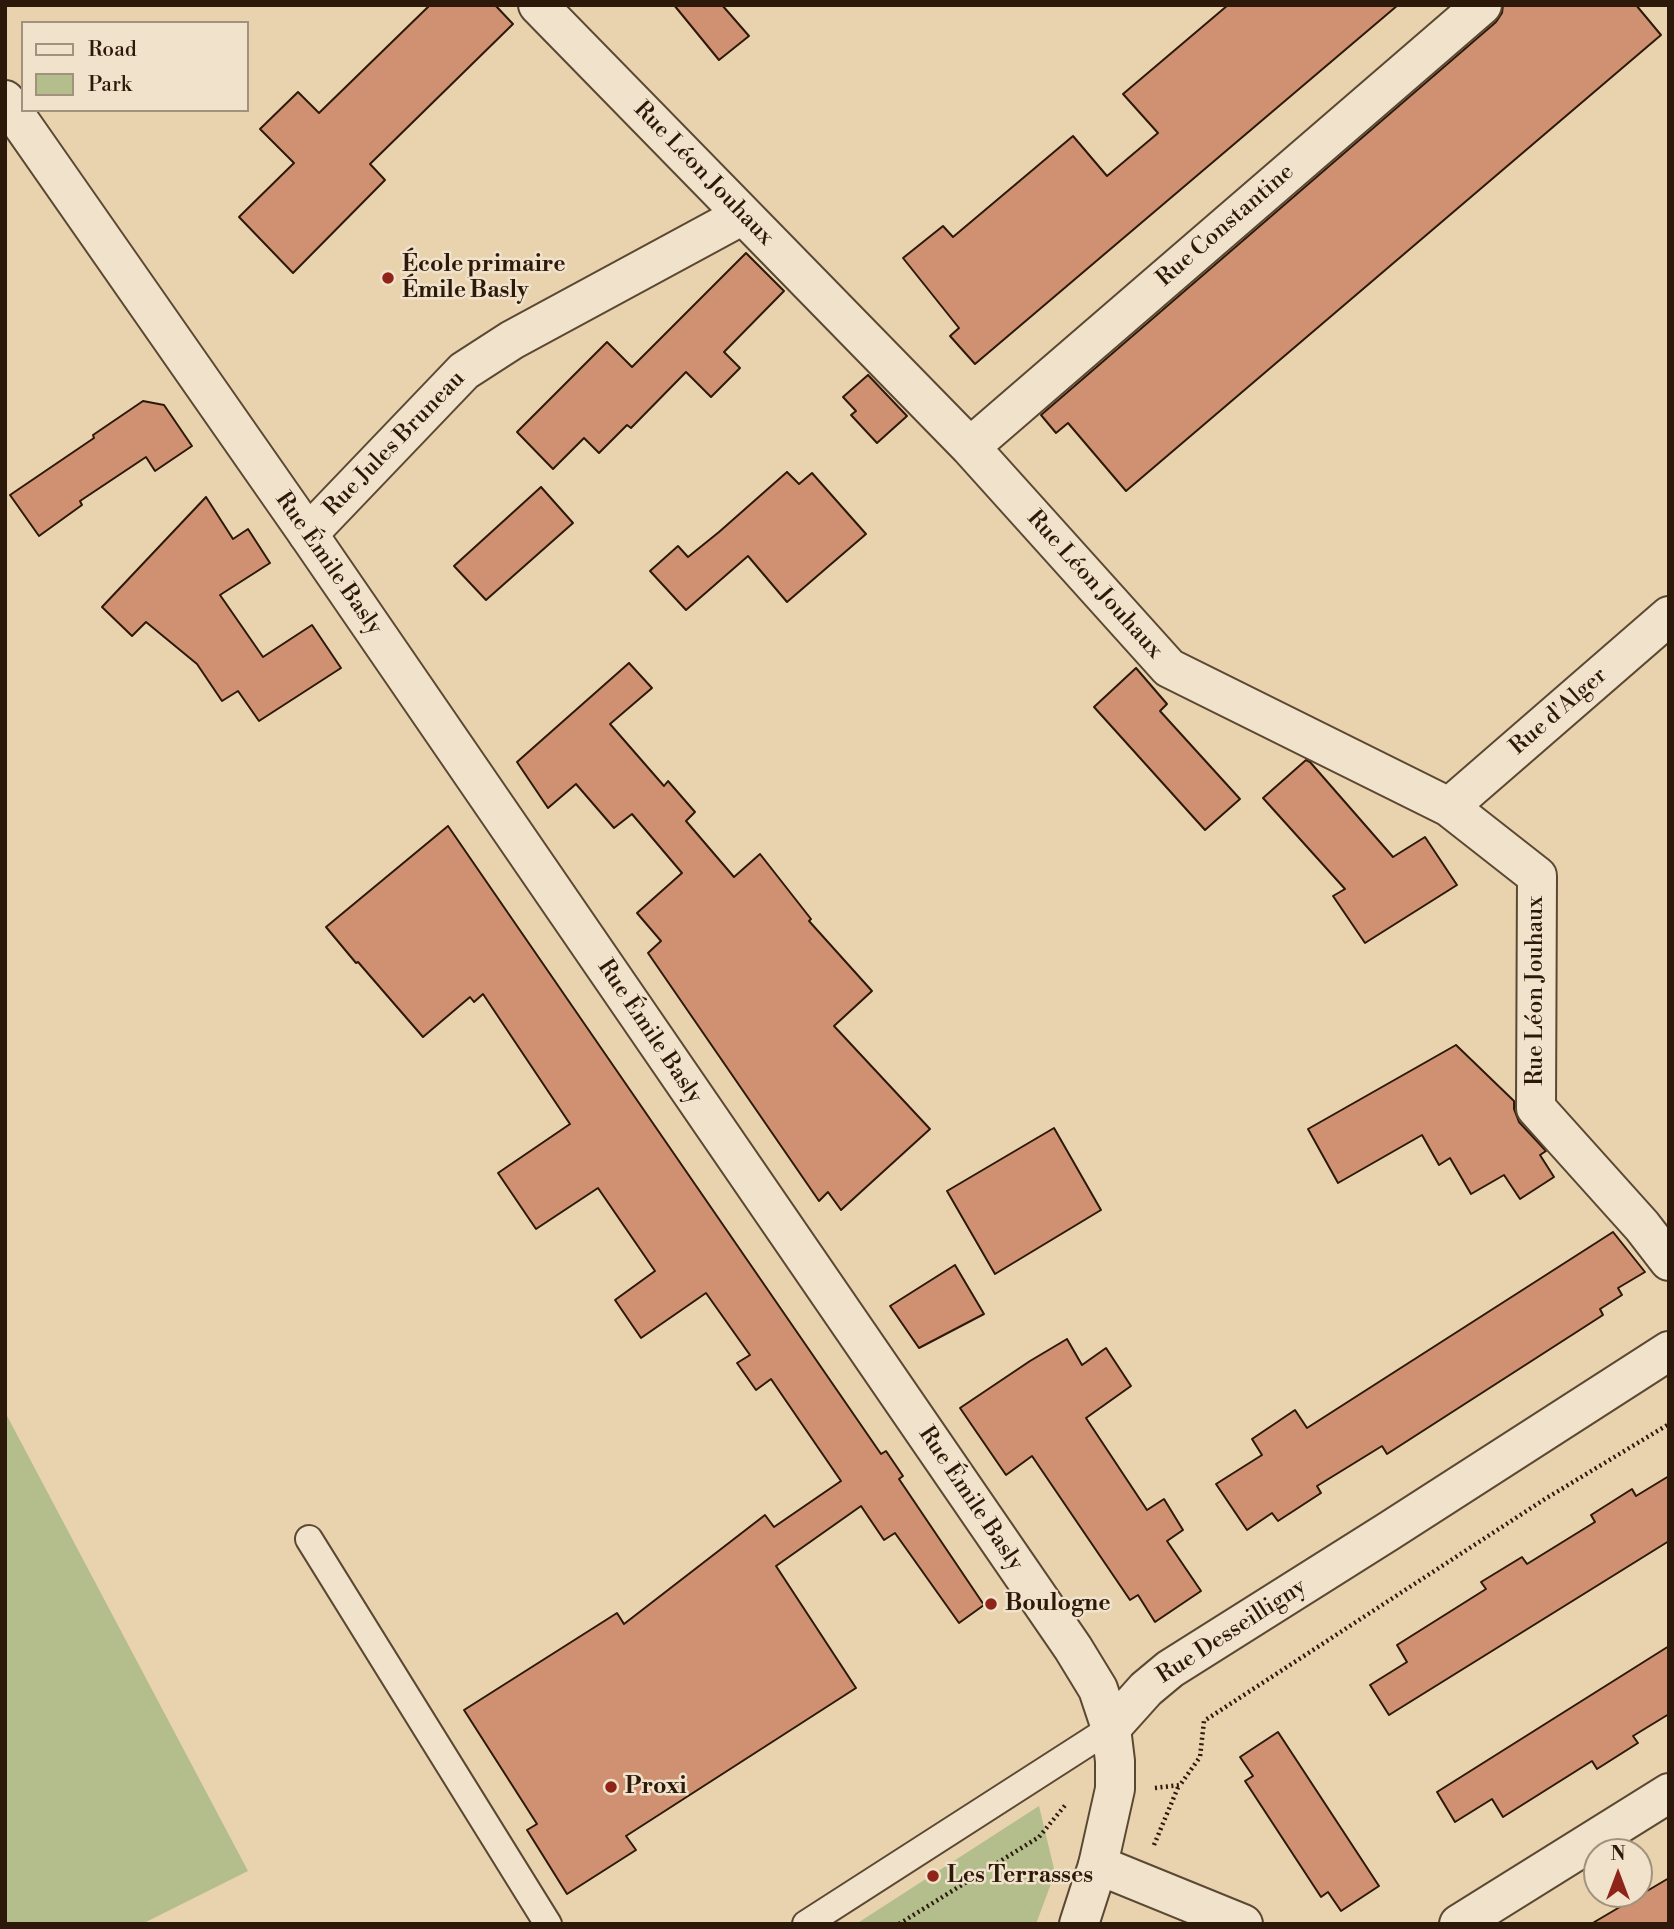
<!DOCTYPE html>
<html>
<head>
<meta charset="utf-8">
<style>
	body { margin:0 }
	#map { position:relative; width:1674px; height:1929px; overflow:hidden; background:#e9d3af; font-family:"Libre Bodoni",serif }
	canvas { display:block }
	.frame { position:absolute; inset:0; border:7px solid #2c1909; pointer-events:none }
	.legend { position:absolute; left:21px; top:21px; width:228px; height:91px; box-sizing:border-box; background:#f1e2cb; border:2px solid #a2927d; margin:0; padding:9px 12px; list-style:none; font-size:21px; color:#2c1909 }
	.legend li { display:flex; align-items:center; gap:14px; height:35px }
	.legend b { width:35px; border:2px solid #a2927d }
	.north { position:absolute; left:1583px; top:1838px; width:70px; height:70px; box-sizing:border-box; background:#f1e2cb; border:2px solid #a2927d; border-radius:50%; rotate:0deg; font-size:19px; font-weight:700; line-height:28px; text-align:center; color:#2c1909 }
	.north::after { content:''; display:block; margin:auto; width:24px; height:32px; background:#8f2418; clip-path:polygon(50% 0,100% 100%,50% 72%,0 100%) }
</style>
</head>
<body>
<div id="map">
<canvas width="1674" height="1929"></canvas>
<div class="frame"></div>
<ul class="legend">
<li><b style="height:9px;background:#f1e2cb"></b>Road</li>
<li><b style="height:19px;background:#b4bd8c"></b>Park</li>
</ul>
<div class="north">N</div>
</div>
<script>
const g = document.querySelector('canvas').getContext('2d');
g.lineJoin = 'round';
function fillPath(path, color) { g.fillStyle = color; g.fill(path, 'evenodd'); }
const poly = rows => new Path2D(rows.map(r => 'M' + r).join(''));
function stroke(path, color, width, dash) { g.strokeStyle = color; g.lineWidth = width; g.lineCap = dash ? 'butt' : 'round'; g.setLineDash(dash || []); g.stroke(path); }
function label(font, color, halo, rows, align = 'center') {
  g.font = font + ' "Libre Bodoni",serif'; g.lineWidth = 5; g.setLineDash([]); g.textBaseline = 'middle'; g.strokeStyle = halo; g.fillStyle = color; for (const [text, x, y, turn = 0] of rows) {
    g.save(); g.translate(x, y); g.rotate((+turn || 0) * Math.PI / 180); g.textAlign = isNaN(turn) ? turn : align; if (halo) g.strokeText(text, 0, 0); g.fillText(text, 0, 0); g.restore();
  }
}
const green = poly([
	[5,1412,248,1871,142,1924,5,1924],
	[1039,1806,1055,1873,1036,1924,856,1924]
]);
const building = poly([
	[430,5,495,5,513,24,370,164,385,180,293,273,239,217,294,163,260,129,298,92,319,113,430,5],
	[674,5,722,5,749,36,719,60,674,5],
	[1228,5,1398,5,975,364,950,336,959,328,903,258,943,226,953,237,1073,136,1107,176,1158,133,1123,94,1228,5],
	[1503,5,1636,5,1661,35,1126,491,1068,423,1056,433,1041,415,1496,22,1502,13,1503,5],
	[746,253,784,291,724,352,740,368,711,397,686,372,631,428,627,425,599,453,584,438,553,469,517,432,607,342,632,367,746,253],
	[868,375,907,416,877,443,851,415,856,411,843,397,868,375],
	[143,401,164,405,192,446,155,471,146,457,80,501,82,505,39,536,10,495,94,438,93,435,143,401],
	[787,472,799,484,812,473,866,534,787,602,748,556,686,610,650,571,678,546,688,557,719,532,787,472],
	[541,487,573,523,486,600,454,566,541,487],
	[206,497,233,539,248,529,270,563,220,595,263,657,312,625,341,668,259,721,238,691,222,701,197,664,146,622,132,636,102,607,206,497],
	[629,663,652,688,610,724,664,786,668,781,695,812,686,821,734,877,760,854,811,919,809,921,872,991,834,1026,930,1129,841,1210,828,1192,819,1201,648,953,661,941,637,913,682,873,632,814,614,828,576,784,548,808,517,762,629,663],
	[1136,668,1167,704,1160,711,1240,799,1205,830,1094,707,1136,668],
	[1306,760,1310,762,1393,857,1425,837,1457,885,1365,943,1333,896,1345,889,1263,798,1306,760],
	[448,826,881,1454,886,1451,903,1476,899,1479,984,1605,959,1623,895,1533,884,1540,861,1506,776,1566,856,1688,626,1836,636,1850,567,1894,527,1830,537,1824,464,1710,617,1613,624,1624,765,1515,774,1527,841,1481,771,1379,756,1390,737,1363,750,1355,706,1293,641,1338,615,1300,655,1271,598,1188,536,1229,498,1173,570,1124,483,994,474,1002,470,997,423,1037,358,962,356,963,326,927,448,826],
	[1456,1045,1514,1101,1514,1109,1519,1122,1546,1151,1540,1155,1554,1177,1520,1199,1504,1175,1471,1194,1450,1158,1439,1165,1422,1135,1338,1183,1308,1129,1456,1045],
	[1054,1128,1101,1210,995,1274,947,1191,1054,1128],
	[1613,1232,1645,1272,1618,1288,1622,1295,1600,1309,1603,1315,1387,1454,1382,1446,1317,1486,1321,1493,1278,1521,1272,1513,1247,1530,1216,1484,1262,1455,1252,1439,1295,1410,1307,1428,1613,1232],
	[955,1265,984,1314,919,1348,890,1306,955,1265],
	[1067,1339,1082,1365,1106,1348,1131,1386,1086,1418,1147,1510,1164,1499,1183,1530,1167,1541,1201,1591,1155,1622,1138,1595,1130,1600,1032,1456,1006,1475,960,1408,1030,1361,1067,1339],
	[1669,1476,1669,1541,1389,1715,1370,1685,1407,1662,1397,1645,1486,1589,1481,1582,1522,1557,1527,1564,1595,1522,1591,1515,1632,1489,1636,1496,1669,1476],
	[1669,1646,1669,1714,1633,1736,1638,1743,1597,1769,1592,1761,1503,1817,1492,1799,1455,1822,1437,1792,1669,1646],
	[1278,1732,1379,1886,1341,1911,1328,1892,1321,1897,1245,1781,1253,1776,1240,1757,1278,1732],
	[1669,1878,1669,1924,1591,1924,1669,1878]
]);
const path = poly([
	[1155,1788,1180,1785,1200,1757,1204,1721,1545,1499,1669,1424],
	[1154,1845,1179,1785],
	[899,1924,1039,1837,1067,1803]
]);
const service = poly([
	[309,1539,548,1924],
	[806,1924,1111,1728]
]);
const minor = poly([
	[538,5,970,447,1169,668,1449,807,1537,876,1536,1108,1642,1226,1669,1261],
	[970,447,1482,5],
	[308,534,464,371,512,340,743,215],
	[1449,807,1669,616],
	[1111,1728,1146,1689,1170,1669,1389,1531,1669,1351],
	[1098,1865,1243,1924],
	[1459,1924,1669,1793]
]);
const tertiary = poly([
	[5,100,308,534,1073,1648,1098,1689,1111,1728,1115,1761,1115,1789,1098,1865,1079,1924]
]);
const markers = [
	[388,278,7,"#8f2418"],
	[991,1604,7,"#8f2418"],
	[611,1787,7,"#8f2418"],
	[933,1876,7,"#8f2418"]
];
const streetNames = [
	["Rue Léon Jouhaux",703,174,46],
	["Rue Constantine",1226,226,-41],
	["Rue Jules Bruneau",395,444,-46],
	["Rue Émile Basly",328,564,55],
	["Rue Léon Jouhaux",1094,585,48],
	["Rue d'Alger",1559,712,-41],
	["Rue Léon Jouhaux",1536,991,-90],
	["Rue Émile Basly",649,1032,56],
	["Rue Émile Basly",970,1499,56],
	["Rue Desseilligny",1232,1632,-33]
];
const poiNames = [
	["École primaire",402,265],
	["Émile Basly",402,291],
	["Boulogne",1005,1604],
	["Proxi",625,1787],
	["Les Terrasses",947,1876]
];
fillPath(green, '#b4bd8c');
fillPath(building, '#cf9171');
stroke(building, '#2c1909', 2);
stroke(service, '#5b4832', 30);
stroke(minor, '#5b4832', 42);
stroke(tertiary, '#5b4832', 42);
stroke(path, '#2c1909', 4.5, [2, 3.5]);
stroke(service, '#f1e2cb', 26);
stroke(minor, '#f1e2cb', 38);
stroke(tertiary, '#f1e2cb', 38);
for (const [x, y, r, color] of markers) { const dot = new Path2D(); dot.arc(x, y, r, 0, 2 * Math.PI); g.fillStyle = color; g.fill(dot); stroke(dot, '#f1e2cb', 2.5); }
label('23px', '#2c1909', '#f1e2cb', streetNames);
label('bold 23px', '#2c1909', '#f1e2cb', poiNames, 'left');
</script>
</body>
</html>
